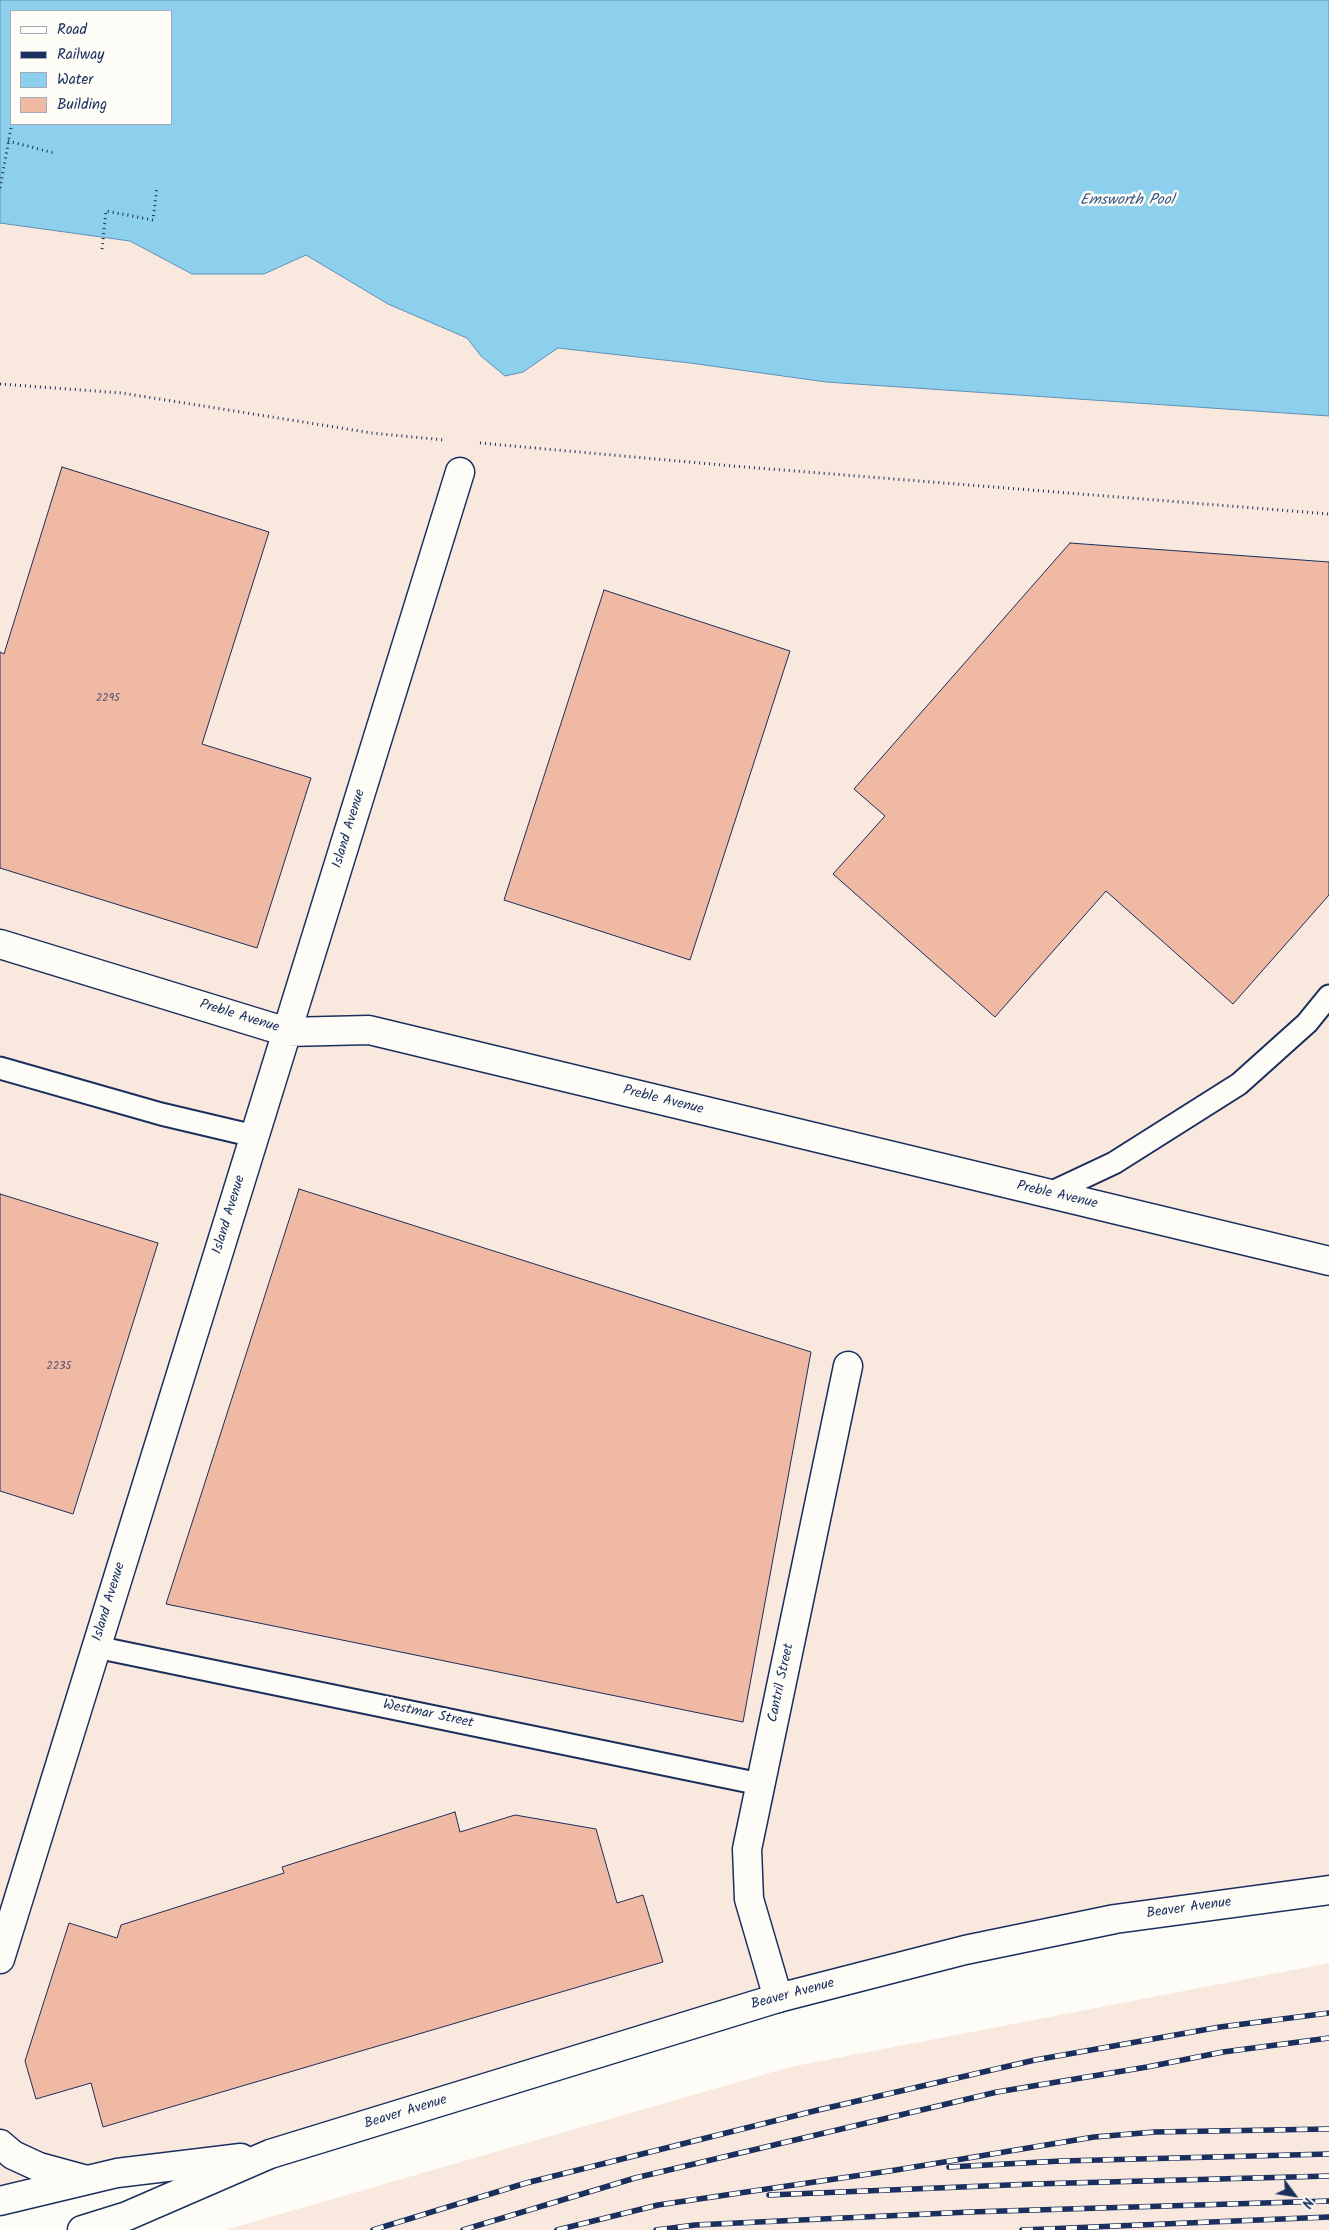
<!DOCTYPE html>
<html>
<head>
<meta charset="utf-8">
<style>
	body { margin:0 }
	#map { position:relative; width:1329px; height:2230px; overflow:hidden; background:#fdfcf7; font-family:Kalam,sans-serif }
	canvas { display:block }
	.legend { position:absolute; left:10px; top:10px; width:162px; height:115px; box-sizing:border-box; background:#fdfcf7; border:1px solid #a3aaba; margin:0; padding:6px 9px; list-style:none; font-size:15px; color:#1b2f5e }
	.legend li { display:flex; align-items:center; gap:10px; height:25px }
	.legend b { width:25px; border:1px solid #a3aaba }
	.north { position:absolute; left:1269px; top:2170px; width:50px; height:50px; -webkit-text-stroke:4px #fdfcf7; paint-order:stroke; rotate:121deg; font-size:14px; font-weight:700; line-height:20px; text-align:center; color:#1b2f5e }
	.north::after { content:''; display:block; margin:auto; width:18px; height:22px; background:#1b2f5e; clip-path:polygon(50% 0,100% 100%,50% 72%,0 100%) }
</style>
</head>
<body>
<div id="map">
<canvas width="1329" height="2230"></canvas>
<ul class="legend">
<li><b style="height:6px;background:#fdfcf7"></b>Road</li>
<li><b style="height:6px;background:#1b2f5e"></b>Railway</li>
<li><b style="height:14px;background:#8cd0ee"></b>Water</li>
<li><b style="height:14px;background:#f0b9a4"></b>Building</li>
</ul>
<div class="north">N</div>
</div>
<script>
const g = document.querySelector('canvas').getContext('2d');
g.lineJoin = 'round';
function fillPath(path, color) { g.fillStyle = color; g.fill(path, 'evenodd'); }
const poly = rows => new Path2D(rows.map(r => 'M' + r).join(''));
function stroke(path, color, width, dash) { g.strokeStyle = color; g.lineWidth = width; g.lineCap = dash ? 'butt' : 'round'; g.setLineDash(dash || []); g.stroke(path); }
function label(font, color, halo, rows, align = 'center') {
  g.font = font + ' Kalam,sans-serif'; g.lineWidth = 5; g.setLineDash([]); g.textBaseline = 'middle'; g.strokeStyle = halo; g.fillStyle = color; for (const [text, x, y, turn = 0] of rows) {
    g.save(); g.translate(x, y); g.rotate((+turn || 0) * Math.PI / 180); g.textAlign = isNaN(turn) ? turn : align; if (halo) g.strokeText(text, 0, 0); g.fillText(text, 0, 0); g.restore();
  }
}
const built = poly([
	[0,223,130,241,192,274,264,274,306,255,388,304,467,338,481,356,523,372,558,348,690,363,826,382,1329,416,1329,1890,965,1950,270,2154,0,2201],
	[1329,1963,1329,2230,225,2230,790,2067]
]);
const water = poly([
	[0,0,1329,0,1329,416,826,382,690,363,558,348,523,372,505,376,481,356,467,338,388,304,306,255,264,274,192,274,130,241,0,223,0,0],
	[11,11,171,11,171,124,11,124,11,11]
]);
const building = poly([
	[62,467,269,532,202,744,311,778,257,948,0,868,0,652,4,654,62,467],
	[1070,543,1329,562,1329,895,1233,1004,1106,891,995,1017,833,874,885,816,854,789,1070,543],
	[604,590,790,651,690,960,504,900,604,590],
	[299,1189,811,1352,743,1722,166,1604,299,1189],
	[0,1194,158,1243,73,1514,0,1491,0,1194],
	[455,1812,460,1832,515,1815,596,1829,617,1903,643,1895,663,1962,103,2127,91,2083,36,2099,25,2061,69,1923,117,1938,121,1925,284,1873,282,1867,455,1812]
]);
const path = poly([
	[8,141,54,153],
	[0,188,11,128],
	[102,249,106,211,153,220,157,187],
	[0,384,122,393,372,433,444,440],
	[480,443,733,466,1329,514]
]);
const lane = poly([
	[0,1068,161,1114,254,1136],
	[1048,1194,1114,1163,1239,1084,1307,1023,1329,996],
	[96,1647,760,1784]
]);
const street = poly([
	[0,944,287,1032,369,1030,1329,1261],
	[0,1959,460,472],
	[778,1998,749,1899,747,1849,848,1366]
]);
const secondary = poly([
	[0,2144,13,2155,39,2167,83,2179],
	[0,2201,117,2173,241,2158],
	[82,2230,127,2216,270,2154,778,1998,965,1950,1115,1919,1329,1890]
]);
const rail = poly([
	[949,2167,1061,2161,1329,2154],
	[769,2195,1033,2184,1329,2176],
	[373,2230,526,2183,814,2111,1035,2060,1220,2027,1329,2013],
	[463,2230,635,2178,997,2092,1147,2067,1223,2052,1329,2038],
	[557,2230,658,2205,896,2170,1094,2137,1155,2132,1329,2129],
	[656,2230,695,2225,970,2212,1329,2201],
	[1022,2230,1329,2217]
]);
const numberNames = [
	["2295",108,699],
	["2235",59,1367]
];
const streetNames = [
	["Island Avenue",350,829,-73],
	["Preble Avenue",239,1017,17],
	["Preble Avenue",663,1101,14],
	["Preble Avenue",1057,1196,13],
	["Island Avenue",230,1215,-73],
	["Island Avenue",110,1602,-73],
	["Cantril Street",782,1683,-78],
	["Westmar Street",428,1715,12],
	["Beaver Avenue",1189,1909,-8],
	["Beaver Avenue",793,1995,-15],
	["Beaver Avenue",406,2113,-17]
];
const waterNames = [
	["Emsworth Pool",1127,201]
];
fillPath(built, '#f9e8de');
fillPath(water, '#8cd0ee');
stroke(water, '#5f90b4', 1);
fillPath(building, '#f0b9a4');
stroke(building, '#1b2f5e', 1);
stroke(lane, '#1b2f5e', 25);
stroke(street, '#1b2f5e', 31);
stroke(secondary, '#1b2f5e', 31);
stroke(path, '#1b2f5e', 3, [1, 4]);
stroke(lane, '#fdfcf7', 21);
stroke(street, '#fdfcf7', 28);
stroke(secondary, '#fdfcf7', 28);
stroke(rail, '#1b2f5e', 5.5);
stroke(rail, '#fdfcf7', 4, [11]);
label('11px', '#505270', null, numberNames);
label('14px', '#1b2f5e', '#fdfcf7', streetNames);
label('italic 15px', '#375782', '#fdfcf7', waterNames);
</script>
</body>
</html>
